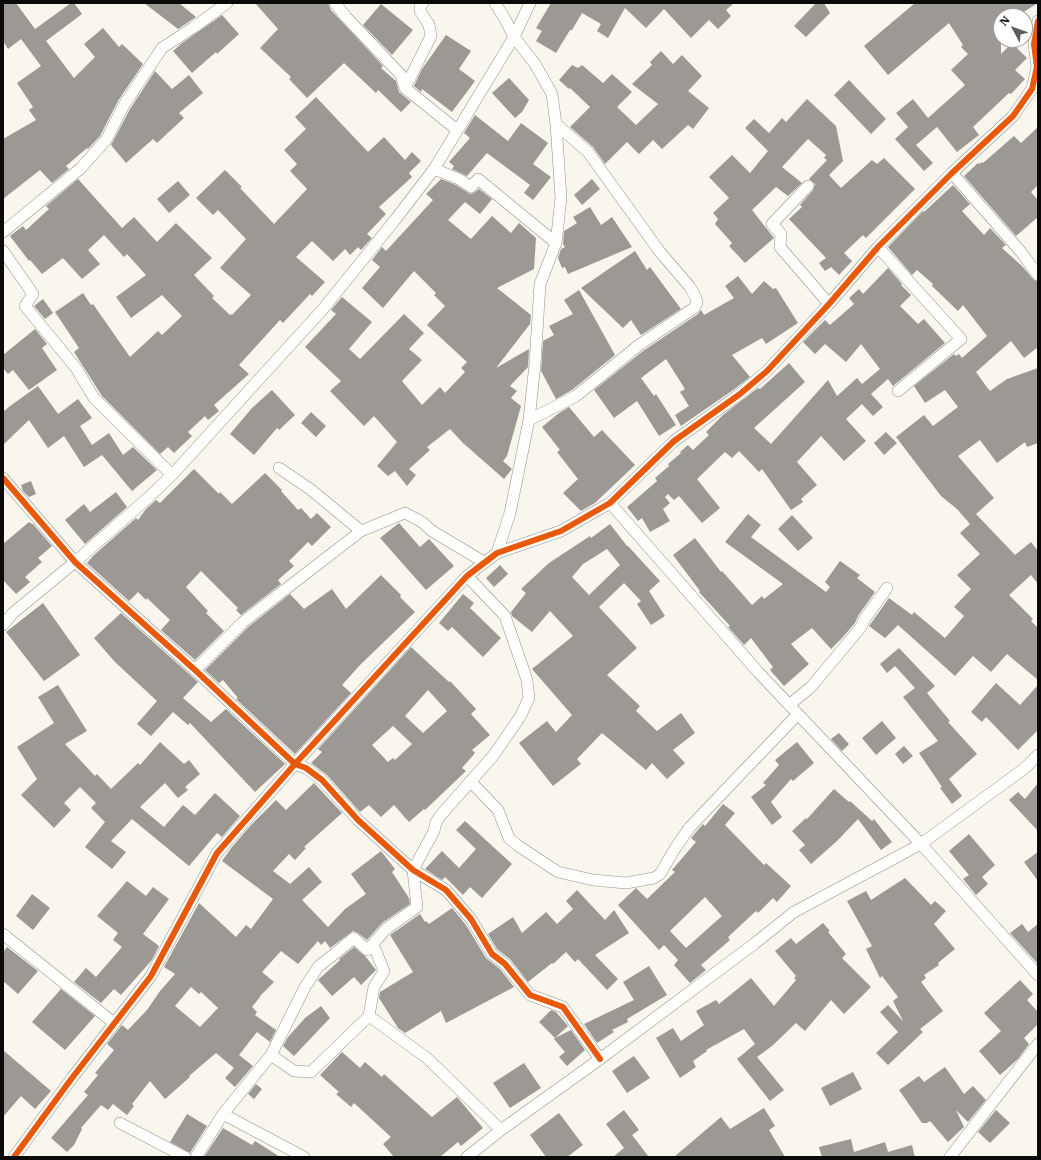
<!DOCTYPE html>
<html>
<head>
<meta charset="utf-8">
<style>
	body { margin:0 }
	#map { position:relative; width:1041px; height:1160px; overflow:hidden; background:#f9f6ed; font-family:"IBM Plex Serif",serif }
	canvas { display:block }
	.frame { position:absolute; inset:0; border:4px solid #0a0a0a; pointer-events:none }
	.north { position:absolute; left:993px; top:8px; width:40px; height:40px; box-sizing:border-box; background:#fff; border:1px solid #9d9d9d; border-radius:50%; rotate:311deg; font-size:11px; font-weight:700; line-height:16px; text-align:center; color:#0a0a0a }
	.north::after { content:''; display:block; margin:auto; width:14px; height:18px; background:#5e5d59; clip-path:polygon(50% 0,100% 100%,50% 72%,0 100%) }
</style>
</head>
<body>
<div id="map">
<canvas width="1041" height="1160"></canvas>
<div class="frame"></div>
<div class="north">N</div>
</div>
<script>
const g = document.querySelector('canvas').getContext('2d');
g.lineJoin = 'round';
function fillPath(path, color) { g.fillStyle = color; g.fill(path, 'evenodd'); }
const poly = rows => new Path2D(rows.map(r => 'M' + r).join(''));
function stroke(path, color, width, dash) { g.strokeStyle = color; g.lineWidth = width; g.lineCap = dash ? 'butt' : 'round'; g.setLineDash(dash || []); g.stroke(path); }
const building = poly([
	[3,3,16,3,35,29,71,3,74,3,82,14,46,41,74,78,95,57,84,44,103,28,119,47,122,44,143,64,118,101,100,136,88,149,87,148,66,166,69,169,52,183,40,170,3,199,3,139,36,120,29,110,33,107,17,83,41,66,21,39,8,49,3,41],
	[144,3,179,3,196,17,178,29],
	[255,3,328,3,331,10,383,66,381,68,396,81,399,92,411,102,401,112,378,90,376,93,344,63,307,98,289,79,291,77,260,48,278,29],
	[551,3,734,3,726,10,731,16,718,29,709,20,691,38,664,9,646,28,625,8,608,38,597,31,601,24,582,13,572,30,570,30,556,53,536,41,542,31,536,28],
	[816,3,824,3,830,13,806,37,794,26],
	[915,3,1038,3,1017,16,1001,16,1001,54,1012,43,1027,58,1015,70,1025,79,1011,94,1009,93,973,127,979,135,957,152,937,127,916,145,933,163,924,171,895,139,908,127,896,113,913,99,928,118,965,85,951,70,968,54,961,47,963,45,949,23,888,75,864,46],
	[381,4,413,30,392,55,363,25],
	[222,15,239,34,217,54,216,52,192,73,173,51,182,43],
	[446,35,471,51,459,69,475,81,452,112,422,89,421,92,414,86,422,69],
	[661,51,673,64,682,55,702,76,688,91,709,108,693,129,688,125,662,149,653,140,639,154,627,142,605,164,593,147,570,127,590,107,570,88,569,89,559,80,572,65,578,68,582,65,603,83,612,74,632,92,617,107,636,125,658,104,632,84,652,65,650,62],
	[155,71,172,89,189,75,203,93,179,113,184,118,157,143,153,139,126,163,111,145,130,109],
	[509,78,529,100,522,112,515,118,492,93],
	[849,80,886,119,871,134,834,95],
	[316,97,368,152,384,137,405,160,412,152,421,161,409,173,412,177,379,207,386,214,367,234,372,238,361,250,358,247,350,255,345,249,333,261,312,241,296,257,325,282,312,296,310,294,283,323,280,320,239,365,249,374,214,405,219,411,208,420,205,416,188,432,192,436,174,453,168,447,160,454,102,396,74,352,79,348,55,312,83,293,91,305,93,304,130,357,158,331,162,335,182,316,162,295,131,318,116,297,146,275,127,254,124,257,104,235,88,250,100,264,82,279,63,258,42,274,30,260,29,261,10,236,23,226,26,230,49,209,46,206,78,179,122,228,134,217,157,242,176,223,212,258,194,275,214,296,212,298,230,315,232,314,232,315,251,295,220,268,246,239,218,210,213,215,196,198,225,170,242,187,240,188,274,224,307,189,290,171,297,164,284,150,306,129,295,117],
	[807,99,836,126,843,161,829,175,841,188,872,160,877,164,884,158,915,189,866,238,863,235,844,253,852,261,839,275,831,267,825,271,819,263,826,258,789,219,802,207,800,205,813,190,815,184,809,179,827,160,824,158,826,155,808,139,782,167,802,183,788,196,776,187,752,210,774,238,745,263,729,246,732,243,715,224,718,219,713,213,729,198,709,177,732,155,750,173,768,151,745,128,754,119,769,133,782,118,786,122],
	[475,115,508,141,521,123,548,143,533,164,551,177,533,200,524,193,530,185,487,153,467,176,452,169,454,166,449,162,470,138,464,133],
	[1038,127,1038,185,1031,192,1038,200,1038,217,1016,236,964,176,978,163,979,164,982,162,983,163,1014,136,1021,143],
	[441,179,456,185,470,194,474,193,479,189,492,199,480,214,465,202,448,220,471,239,492,216,511,233,519,223,536,238,534,269,497,288,531,315,530,324,496,368,529,349,528,367,510,386,517,391,511,398,521,406,507,456,503,461,512,469,504,479,463,443,450,429,427,447,430,450,409,469,416,475,407,486,395,471,388,476,377,466,397,442,374,416,364,426,330,391,341,381,305,347,336,314,331,310,342,297,372,322,349,349,360,359,404,314,424,333,409,349,422,360,402,381,422,405,440,387,445,393,465,372,461,368,467,362,427,325,445,306,434,295,436,293,414,271,383,308,362,288,380,267,372,260,382,247,386,251,433,200,426,194],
	[592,179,600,189,582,205,574,195],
	[178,181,190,195,169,213,157,199],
	[953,185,970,204,962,211,984,235,990,228,1006,245,1002,248,1023,267,1033,279,1038,282,1038,347,1024,358,1011,341,976,372,986,386,985,387,986,386,990,391,1007,379,1038,368,1038,443,1027,447,1025,442,997,463,980,440,958,456,994,498,976,514,1015,555,1031,542,1038,551,1038,584,1031,575,1009,595,1033,619,1031,621,1038,628,1038,680,1007,654,991,672,973,656,955,676,898,625,885,638,869,626,889,598,912,615,914,612,945,638,964,616,954,607,971,589,957,575,980,554,960,533,970,524,957,509,941,496,896,437,924,415,933,426,958,407,945,390,925,403,914,386,954,354,956,356,959,354,962,358,987,336,963,305,958,311,932,286,933,284,917,270,912,275,888,247,923,211,924,212],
	[590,207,601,225,612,217,632,247,568,274,565,267,562,268,558,258,561,249,565,247,563,244,564,231,577,223,573,217],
	[635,251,647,270,650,267,681,309,641,335,631,320,623,328,581,288],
	[888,268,902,284,901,285,911,295,900,306,918,324,924,319,945,343,893,386,888,379,871,394,883,407,873,416,862,404,846,419,866,441,844,461,821,436,797,462,817,485,801,499,803,502,791,510,762,469,759,472,739,451,732,458,725,452,697,479,720,508,702,523,679,496,674,500,668,494,665,497,670,503,663,509,670,521,650,532,642,518,638,521,627,507,657,481,655,478,669,466,668,464,681,453,680,452,688,445,693,450,709,435,706,432,723,415,758,388,760,389,789,363,805,382,754,428,771,444,828,380,837,396,857,378,862,384,880,369,861,344,846,362,825,344,815,354,803,342,825,320,830,325,854,304,849,298,859,289,863,294],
	[738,276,752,294,764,281,773,289,776,288,798,323,766,344,762,338,732,355,750,377,736,388,681,426,675,415,689,406,680,392,685,389,666,359,641,378,654,396,656,394,676,425,659,436,637,401,614,418,594,390,643,351,698,314,701,310,704,315,734,298,725,286],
	[579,290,615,355,572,390,556,399,541,371,543,341,554,335,549,326,573,314,564,300],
	[43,299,53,313,45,319,34,306],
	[35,329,47,344,42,348,57,370,29,390,13,370,8,374,3,368,3,355],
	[38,386,58,414,78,399,92,418,80,426,92,445,109,433,123,455,133,447,157,470,132,491,102,455,84,467,64,436,48,448,29,420,3,445,3,412,10,406],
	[272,390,295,415,279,430,277,428,254,455,230,434,252,408],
	[569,407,594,437,602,430,635,465,595,503,581,511,563,493,578,479,557,452,560,450,542,427,559,413],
	[311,412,326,426,316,437,301,423],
	[886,432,897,443,884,455,874,443],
	[194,469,219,494,220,492,232,504,265,473,282,490,281,491,298,510,301,508,311,519,317,513,331,527,312,546,308,542,289,561,294,566,278,580,281,584,241,615,236,610,238,608,201,571,186,587,208,611,206,613,224,631,195,660,161,630,170,620,147,598,146,600,138,592,129,601,87,563,94,555,136,518,138,520,146,509,156,500,160,503],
	[31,481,36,494,29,497,23,491,21,485],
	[116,492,127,507,85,544,65,520,84,504,90,512],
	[748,514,761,525,751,537,826,592,830,587,825,582,840,561,860,575,857,578,875,592,858,616,855,623,842,638,831,649,812,628,791,644,809,664,784,686,770,670,773,667,751,638,744,645,728,627,730,626,699,592,700,591,673,555,695,538,721,572,722,571,752,605,762,596,764,599,783,584,725,542],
	[792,515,813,538,798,551,778,529],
	[29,522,32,524,33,524,52,546,38,558,42,562,25,577,30,582,16,594,3,580,3,544],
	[399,523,420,547,429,539,454,566,426,590,380,538],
	[610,524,627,546,628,546,660,581,649,591,665,616,651,625,637,604,641,601,624,583,599,607,637,648,607,675,640,706,636,711,657,731,681,713,695,733,673,750,685,763,667,779,652,763,646,770,602,733,577,759,581,764,553,786,519,743,547,721,556,732,572,715,532,669,573,636,550,611,532,632,512,616,511,612,526,593,521,589,549,563,590,536,591,538],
	[607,549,620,565,589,595,572,577,583,564],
	[500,565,508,574,494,587,486,578],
	[381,575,401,595,400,597,415,612,360,665,342,685,351,693,295,754,236,699,238,698,223,680,219,683,205,670,248,627,290,594,304,609,332,589,346,609],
	[463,594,474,603,470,608,501,638,483,657,452,627,448,631,439,623],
	[43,603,80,655,44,681,6,632],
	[121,613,198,682,183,698,211,722,226,709,285,764,255,792,190,723,188,725,173,712,151,736,137,724,157,701,115,662,94,638],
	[411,647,449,682,450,681,476,709,471,714,490,735,472,750,475,753,462,768,466,771,425,810,424,809,409,822,394,805,381,817,369,805,360,812,327,775,311,763,322,752,318,749],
	[428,690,447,711,423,733,405,716],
	[393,726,412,744,395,760,393,758,388,762,372,745],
	[899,648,935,686,927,693,950,721,948,722,977,754,949,779,962,796,952,804,940,788,942,787,919,753,938,741,903,697,915,688,895,666,887,673,880,664],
	[996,683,1020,705,1038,685,1038,730,1018,750,986,717,982,722,971,712],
	[58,685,87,731,65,744,95,776,97,774,111,789,138,763,140,765,160,742,184,764,189,760,200,774,185,787,188,790,178,798,165,783,140,807,164,827,183,805,195,815,215,793,240,816,222,837,217,833,189,866,132,819,111,841,126,852,112,869,85,847,105,822,91,808,96,803,80,787,64,803,71,810,54,828,21,795,37,779,17,747,54,723,38,697],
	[882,721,896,738,876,755,862,738],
	[839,733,849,744,842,751,831,739],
	[797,742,814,763,793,781,791,779,771,802,782,817,772,825,751,797,766,785,763,783,779,765,775,760],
	[904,746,913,756,903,764,895,754],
	[314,783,342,813,304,847,306,848,295,860,289,854,273,871,290,884,309,867,322,882,302,900,328,927,345,909,366,894,351,874,381,851,395,869,392,872,409,898,410,904,382,923,367,940,358,933,353,931,330,948,325,941,321,945,318,941,298,964,281,951,262,972,274,982,260,996,260,997,252,1007,257,1012,255,1015,276,1030,270,1042,257,1032,239,1055,253,1066,235,1087,225,1078,234,1068,216,1053,189,1076,190,1077,165,1099,150,1081,132,1104,134,1106,127,1115,113,1104,108,1110,101,1105,81,1128,82,1129,74,1145,67,1152,51,1138,88,1095,84,1092,98,1075,95,1073,114,1050,107,1044,122,1025,128,1030,147,1010,160,991,175,974,164,967,199,903,236,937,246,925,251,929,273,899,222,861,232,847,251,825,276,800,286,810],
	[191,987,199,994,201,992,218,1008,200,1027,175,1006],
	[1038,783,1038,831,1009,800,1018,792,1025,799],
	[834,789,849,802,850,801,872,821,874,819,892,842,881,850,858,819,837,841,811,864,799,850,805,845,792,831,806,818,807,819],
	[723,804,735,813,725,825,764,865,766,863,791,886,777,902,773,898,758,913,756,911,728,937,730,940,701,965,706,970,690,983,674,965,678,960,664,945,659,950,618,905,636,888,647,899,675,872,672,870,696,842,691,838,703,824,705,826],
	[705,897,722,916,686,948,670,931],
	[465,821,512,864,482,898,470,887,463,895,445,877,442,880,425,869,442,851,459,868,476,849,456,830],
	[969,834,995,865,982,877,988,884,976,895,963,879,969,875,949,851],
	[1038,852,1038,881,1024,862],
	[905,878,931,905,935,901,946,911,934,924,955,949,938,963,939,965,924,975,926,978,921,982,943,1011,920,1029,923,1032,888,1065,876,1053,898,1032,880,1012,888,1005,903,1021,893,1001,898,997,882,976,880,978,866,949,872,946,847,901,866,891,871,900],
	[127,881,146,896,153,887,169,899,143,934,159,946,152,960,121,995,114,989,101,1003,74,982,86,968,96,977,122,947,113,940,118,933,97,916],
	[577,890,605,920,614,910,629,933,595,955,618,979,607,990,578,959,575,962,566,952,553,964,552,963,528,982,510,959,497,949,488,934,513,917,522,933,546,912,557,924,573,909,566,901],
	[32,894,50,908,33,930,16,916],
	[452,908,466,925,486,958,500,969,514,987,446,1023,441,1011,405,1033,398,1028,379,998,380,992,413,972,390,935,420,914,425,922,426,921,429,924],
	[823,923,830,931,828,932,846,954,842,958,871,987,844,1014,831,1000,805,1031,796,1023,772,1046,757,1057,784,1090,770,1101,737,1059,755,1044,744,1029,706,1050,707,1051,693,1061,696,1067,680,1078,656,1038,673,1028,681,1041,704,1025,696,1011,716,1000,719,1004,751,978,774,1006,796,980,794,978,796,976,775,951,791,938,796,944],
	[1022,924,1028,932,1038,924,1038,964,1010,933],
	[7,947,38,971,18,994,3,981,3,952],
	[354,947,366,957,376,970,361,985,354,977,332,996,318,980,340,960,339,959],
	[649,966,667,995,627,1019,628,1022,612,1030,614,1032,597,1043,584,1024,634,1000,623,982],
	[1020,980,1033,994,1027,1000,1038,1012,1038,1024,1024,1038,1029,1044,1018,1059,1000,1075,979,1051,1001,1031,984,1013],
	[61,989,95,1016,65,1050,32,1022],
	[321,1006,330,1018,294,1056,283,1046,288,1037,305,1018],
	[551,1010,556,1012,568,1026,555,1038,571,1030,585,1050,567,1066,559,1057,565,1052,554,1039,555,1038,539,1022],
	[3,1050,51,1091,35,1109,21,1096,3,1117],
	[342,1052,360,1068,365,1062,382,1077,384,1074,432,1117,457,1097,483,1128,461,1146,458,1142,440,1157,394,1157,383,1144,391,1137,354,1103,351,1107,336,1094,339,1092,320,1075],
	[634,1056,650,1078,627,1093,612,1071],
	[524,1063,541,1088,510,1108,493,1083],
	[945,1067,964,1094,973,1086,986,1100,968,1122,956,1110,964,1127,948,1142,930,1121,927,1123,922,1123,899,1090,919,1076,924,1082],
	[853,1072,862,1089,830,1106,821,1088],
	[256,1084,262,1089,254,1099,248,1094],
	[764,1108,775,1126,769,1130,785,1157,674,1157,721,1117,730,1129],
	[624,1110,639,1130,632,1135,649,1157,613,1157,624,1148,606,1124],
	[996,1110,1010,1123,990,1143,978,1132],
	[559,1113,583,1145,567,1157,546,1157,530,1135],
	[187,1114,207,1126,190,1153,170,1142],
	[223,1128,252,1145,255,1141,280,1157,204,1157],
	[851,1139,854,1152,885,1142,888,1152,912,1145,915,1157,822,1157,819,1147]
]);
const minor = poly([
	[335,3,346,17,401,75,405,88,457,130],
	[495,3,505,19,514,37,535,64,552,94,556,124,561,198,556,243,540,284,535,364,529,420,510,513,497,553],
	[405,88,431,36,429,25,420,11,420,7,423,3],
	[434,169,459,179,471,187,478,179,556,243],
	[952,173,1021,252,1038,275],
	[808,186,772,224,781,234,780,247,829,304],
	[3,232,80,169,106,140,124,105,162,48,194,27,227,3],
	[878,247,961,339,898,391],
	[3,251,33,294,25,306,76,368,94,398,172,475],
	[529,420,576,396,639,345,694,308,697,303,696,298,690,287,660,252,588,152,556,124],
	[279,468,310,489,361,531,405,513,422,522,432,531,484,562],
	[3,478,75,562,195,670,295,764,306,768,322,780,358,820,413,870,446,890,471,919,492,954,505,964,530,995,563,1007,600,1059],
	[610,503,759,673,921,844,1038,975],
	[3,625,13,613,75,562,149,497,172,475,323,309,395,220,434,169,514,37,530,3],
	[195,670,243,622,361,531],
	[789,705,811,687,861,627,864,620,887,588],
	[470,781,498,810,509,838,517,845,558,872,593,880,626,883,654,878,660,874,676,847,690,827,798,714],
	[3,934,114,1023],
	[369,1016,427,1058,501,1130],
	[271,1055,305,987,318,967,354,938,367,950,373,944],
	[223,1114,304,1157],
	[120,1123,185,1157],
	[14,1157,72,1078,151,976,217,853,295,764,467,576,497,553,561,531,610,503,674,441,740,394,767,371,829,304,878,247,952,173,1013,116,1032,89,1037,67,1034,44,1038,21],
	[196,1157,223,1114,271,1055,294,1071,311,1072,369,1016,374,987,384,971,373,944,386,929,417,907,413,870,434,831,436,822,440,816,493,756,520,717,529,698,527,680,505,616,467,576],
	[467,1157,501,1130,600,1059,754,944,794,912,921,844,1025,768,1038,755],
	[950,1157,1038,1044]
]);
const cycleway = poly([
	[3,478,75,562,195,670,295,764,306,768,322,780,358,820,413,870,446,890,471,919,492,954,505,964,530,995,563,1007,600,1059],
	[14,1157,72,1078,151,976,217,853,295,764,467,576,497,553,561,531,610,503,674,441,740,394,767,371,829,304,878,247,952,173,1013,116,1032,89,1037,67,1034,44,1038,21]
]);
fillPath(building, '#9c9893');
stroke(minor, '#92908c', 12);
stroke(minor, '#fefefc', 11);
stroke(cycleway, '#e8590c', 6);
</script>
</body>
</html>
